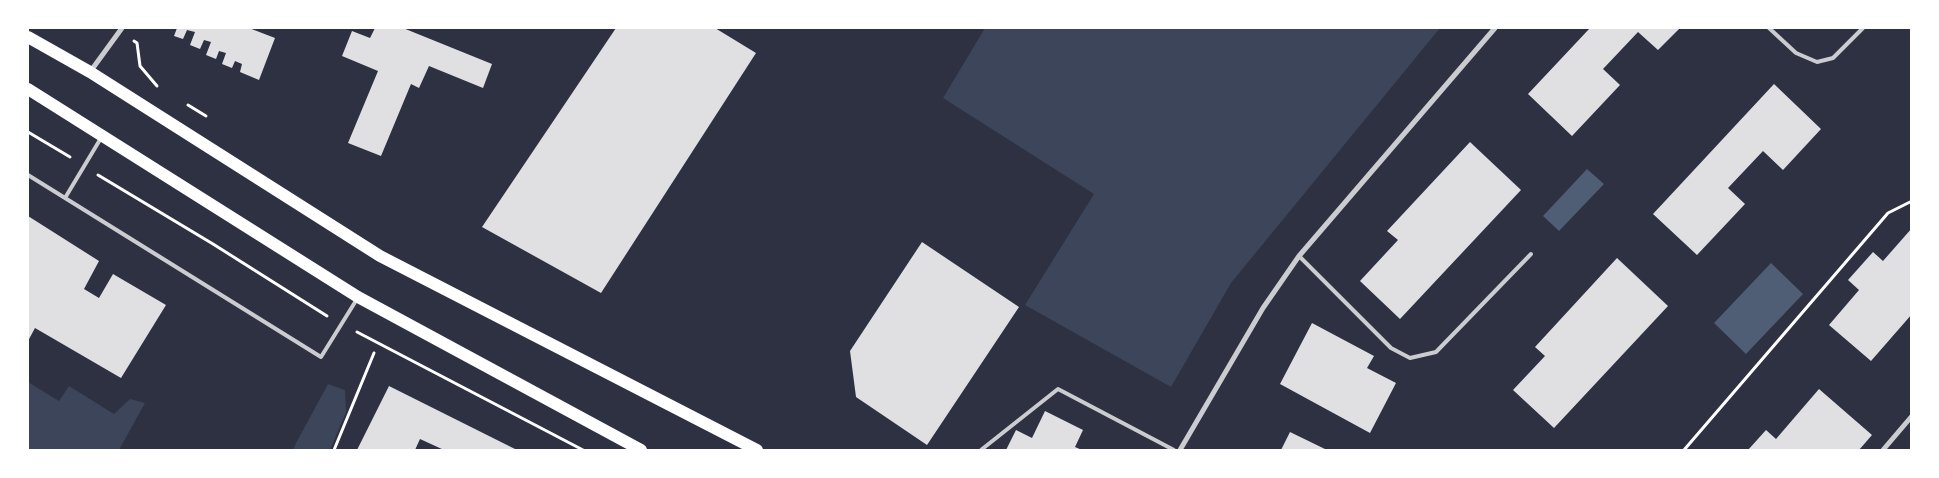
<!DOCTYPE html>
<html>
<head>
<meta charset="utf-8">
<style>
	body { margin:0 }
	#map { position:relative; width:1939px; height:478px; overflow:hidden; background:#2d3142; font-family:Rubik,sans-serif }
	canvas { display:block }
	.frame { position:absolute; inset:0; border:29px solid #fff; pointer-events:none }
</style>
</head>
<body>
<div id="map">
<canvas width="1939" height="478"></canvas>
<div class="frame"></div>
</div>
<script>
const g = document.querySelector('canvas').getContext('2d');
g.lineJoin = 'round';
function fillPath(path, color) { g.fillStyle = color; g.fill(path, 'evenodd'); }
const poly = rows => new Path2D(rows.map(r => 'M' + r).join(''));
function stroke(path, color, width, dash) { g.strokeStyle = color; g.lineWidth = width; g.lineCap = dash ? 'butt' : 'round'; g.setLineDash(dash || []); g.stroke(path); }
const green = poly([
	[985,28,1440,28,1231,283,1171,387,1025,305,1094,194,943,98],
	[28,382,59,401,69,386,114,414,130,399,145,403,119,450,28,450],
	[328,384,345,390,346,412,330,450,293,450,296,443]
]);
const water = poly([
	[1587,169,1604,184,1559,231,1543,216],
	[1771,263,1803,294,1746,354,1714,323]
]);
const building = poly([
	[177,28,249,28,275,38,259,80,240,72,242,64,235,61,232,68,222,64,226,53,219,51,216,59,206,55,211,42,204,40,200,49,190,45,195,32,187,30,183,39,174,36],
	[375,28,403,28,492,64,483,88,429,66,419,88,411,84,381,156,348,143,378,71,342,56,352,31,370,38],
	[616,28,715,28,756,53,601,293,482,227],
	[1590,28,1680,28,1658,50,1638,32,1603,69,1620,85,1572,136,1528,94],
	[1774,84,1821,129,1783,170,1763,151,1728,188,1745,204,1697,255,1653,214],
	[1470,142,1521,190,1400,319,1360,281,1398,240,1387,231],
	[28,216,99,261,84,289,99,298,113,274,166,305,121,378,35,328,28,341],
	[1912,228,1912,314,1871,361,1829,325,1859,290,1848,280,1873,252,1883,261],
	[922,242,1019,307,927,445,856,397,850,351],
	[1617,258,1668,306,1554,428,1513,390,1545,356,1535,347],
	[1312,323,1374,356,1367,368,1396,383,1370,433,1280,384],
	[389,386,517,450,444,450,420,439,415,450,357,450],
	[1819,389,1872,435,1859,450,1748,450,1766,430,1776,439],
	[1045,411,1083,430,1075,447,1082,450,1006,450,1016,430,1032,438],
	[1290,432,1327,450,1281,450]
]);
const path = poly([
	[134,41,137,43,140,66,157,86],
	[188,105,206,116],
	[28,132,70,157],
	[98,175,213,244,327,316],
	[357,332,583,450],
	[334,450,374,353],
	[1684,450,1888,213,1912,201]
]);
const service = poly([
	[1769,28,1796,53,1817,62,1833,58,1863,28],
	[28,175,321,357,357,299],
	[65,198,101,138],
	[1299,256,1391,348,1410,358,1436,352,1531,254],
	[981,450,1058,389,1174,450]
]);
const minor = poly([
	[90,72,122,28],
	[1180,450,1263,308,1299,256,1495,28],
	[1883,450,1912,416]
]);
const primary = poly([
	[28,37,90,72,380,256,757,450],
	[28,89,358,297,641,450]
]);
fillPath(green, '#3c4559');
fillPath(water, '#4f5d75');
fillPath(building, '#e0e0e3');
stroke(path, '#fff', 3);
stroke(service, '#caccd0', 4);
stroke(minor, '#caccd0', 5);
stroke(primary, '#fff', 12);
</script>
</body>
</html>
